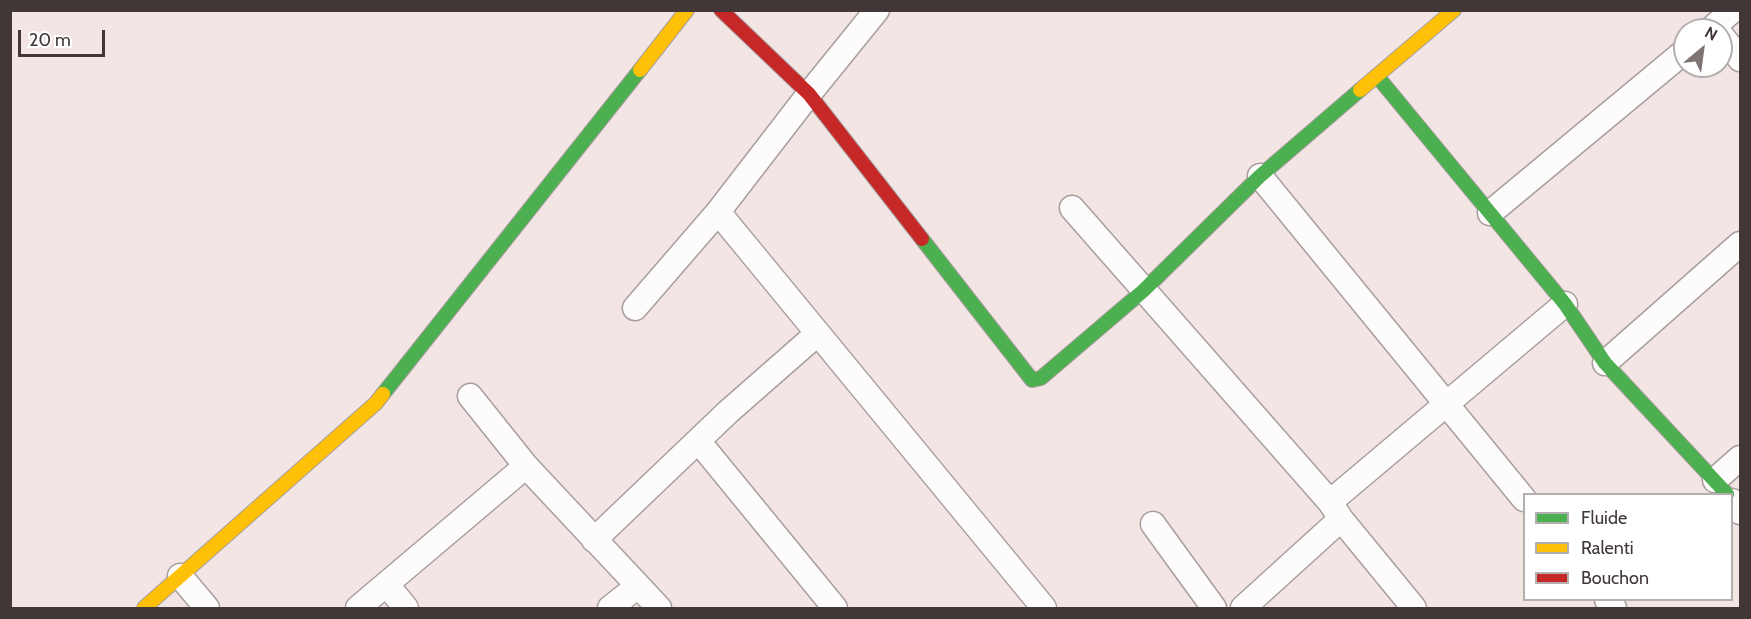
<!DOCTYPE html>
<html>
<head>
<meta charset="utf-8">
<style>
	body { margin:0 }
	#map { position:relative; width:1751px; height:619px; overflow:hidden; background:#f2e5e4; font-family:Cabin,sans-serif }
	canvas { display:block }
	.frame { position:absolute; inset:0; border:12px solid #403736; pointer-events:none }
	.legend { position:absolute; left:1523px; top:493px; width:210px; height:108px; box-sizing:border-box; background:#fff; border:2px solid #b3afaf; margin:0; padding:8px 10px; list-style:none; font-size:18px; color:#403736 }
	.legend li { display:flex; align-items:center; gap:12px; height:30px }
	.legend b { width:30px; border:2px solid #b3afaf }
	.north { position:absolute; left:1673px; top:18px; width:60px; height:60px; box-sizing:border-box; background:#fff; border:2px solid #b3afaf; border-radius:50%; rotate:29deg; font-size:16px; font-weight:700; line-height:24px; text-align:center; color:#403736 }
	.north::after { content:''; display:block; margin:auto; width:21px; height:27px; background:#7e7473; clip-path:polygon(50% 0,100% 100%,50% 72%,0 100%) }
	.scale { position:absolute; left:18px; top:30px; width:87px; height:27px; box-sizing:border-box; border:3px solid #403736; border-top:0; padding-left:8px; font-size:18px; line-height:21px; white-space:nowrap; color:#403736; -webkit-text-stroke:4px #fff; paint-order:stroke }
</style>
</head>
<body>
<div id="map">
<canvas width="1751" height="619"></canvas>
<div class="frame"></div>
<ul class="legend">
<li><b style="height:8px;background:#4caf50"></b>Fluide</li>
<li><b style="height:8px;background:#ffc107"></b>Ralenti</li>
<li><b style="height:8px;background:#c62828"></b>Bouchon</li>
</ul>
<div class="north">N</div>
<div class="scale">20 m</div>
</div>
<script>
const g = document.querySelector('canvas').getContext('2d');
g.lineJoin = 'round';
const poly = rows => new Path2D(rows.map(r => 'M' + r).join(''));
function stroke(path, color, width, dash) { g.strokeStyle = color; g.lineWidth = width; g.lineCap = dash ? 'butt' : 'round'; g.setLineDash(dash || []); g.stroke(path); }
const street = poly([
	[1710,30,1733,10],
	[1721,35,1740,59],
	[1260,176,1524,499],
	[1072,208,1330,502,1341,519,1414,608],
	[718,212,1044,608],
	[1490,213,1685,51],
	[635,308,718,212,809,94,877,10],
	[1605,363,1740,244],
	[470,396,526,466,659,608],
	[699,442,835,608],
	[1715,480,1740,458],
	[1732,501,1740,512],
	[1330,502,1565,304],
	[1153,524,1214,608],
	[594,540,728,412,817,334],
	[180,576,207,608],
	[387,585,406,608],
	[1607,600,1614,608],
	[358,608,526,466],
	[610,608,638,586],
	[1243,608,1341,519]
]);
const fast = poly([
	[1377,76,1565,304,1605,363,1727,494],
	[922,239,1032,380,1041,378,1143,291,1260,176,1360,90],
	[383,394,640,70]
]);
const slow = poly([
	[640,70,687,10],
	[1360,90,1454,10],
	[144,608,376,403,383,394]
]);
const jam = poly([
	[721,10,809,94,922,239]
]);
stroke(street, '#a89e9e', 27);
stroke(fast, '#a89e9e', 16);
stroke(slow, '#a89e9e', 16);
stroke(jam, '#a89e9e', 16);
stroke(street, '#fdfbfb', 24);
stroke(fast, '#4caf50', 14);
stroke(slow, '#ffc107', 14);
stroke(jam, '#c62828', 14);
</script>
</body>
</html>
